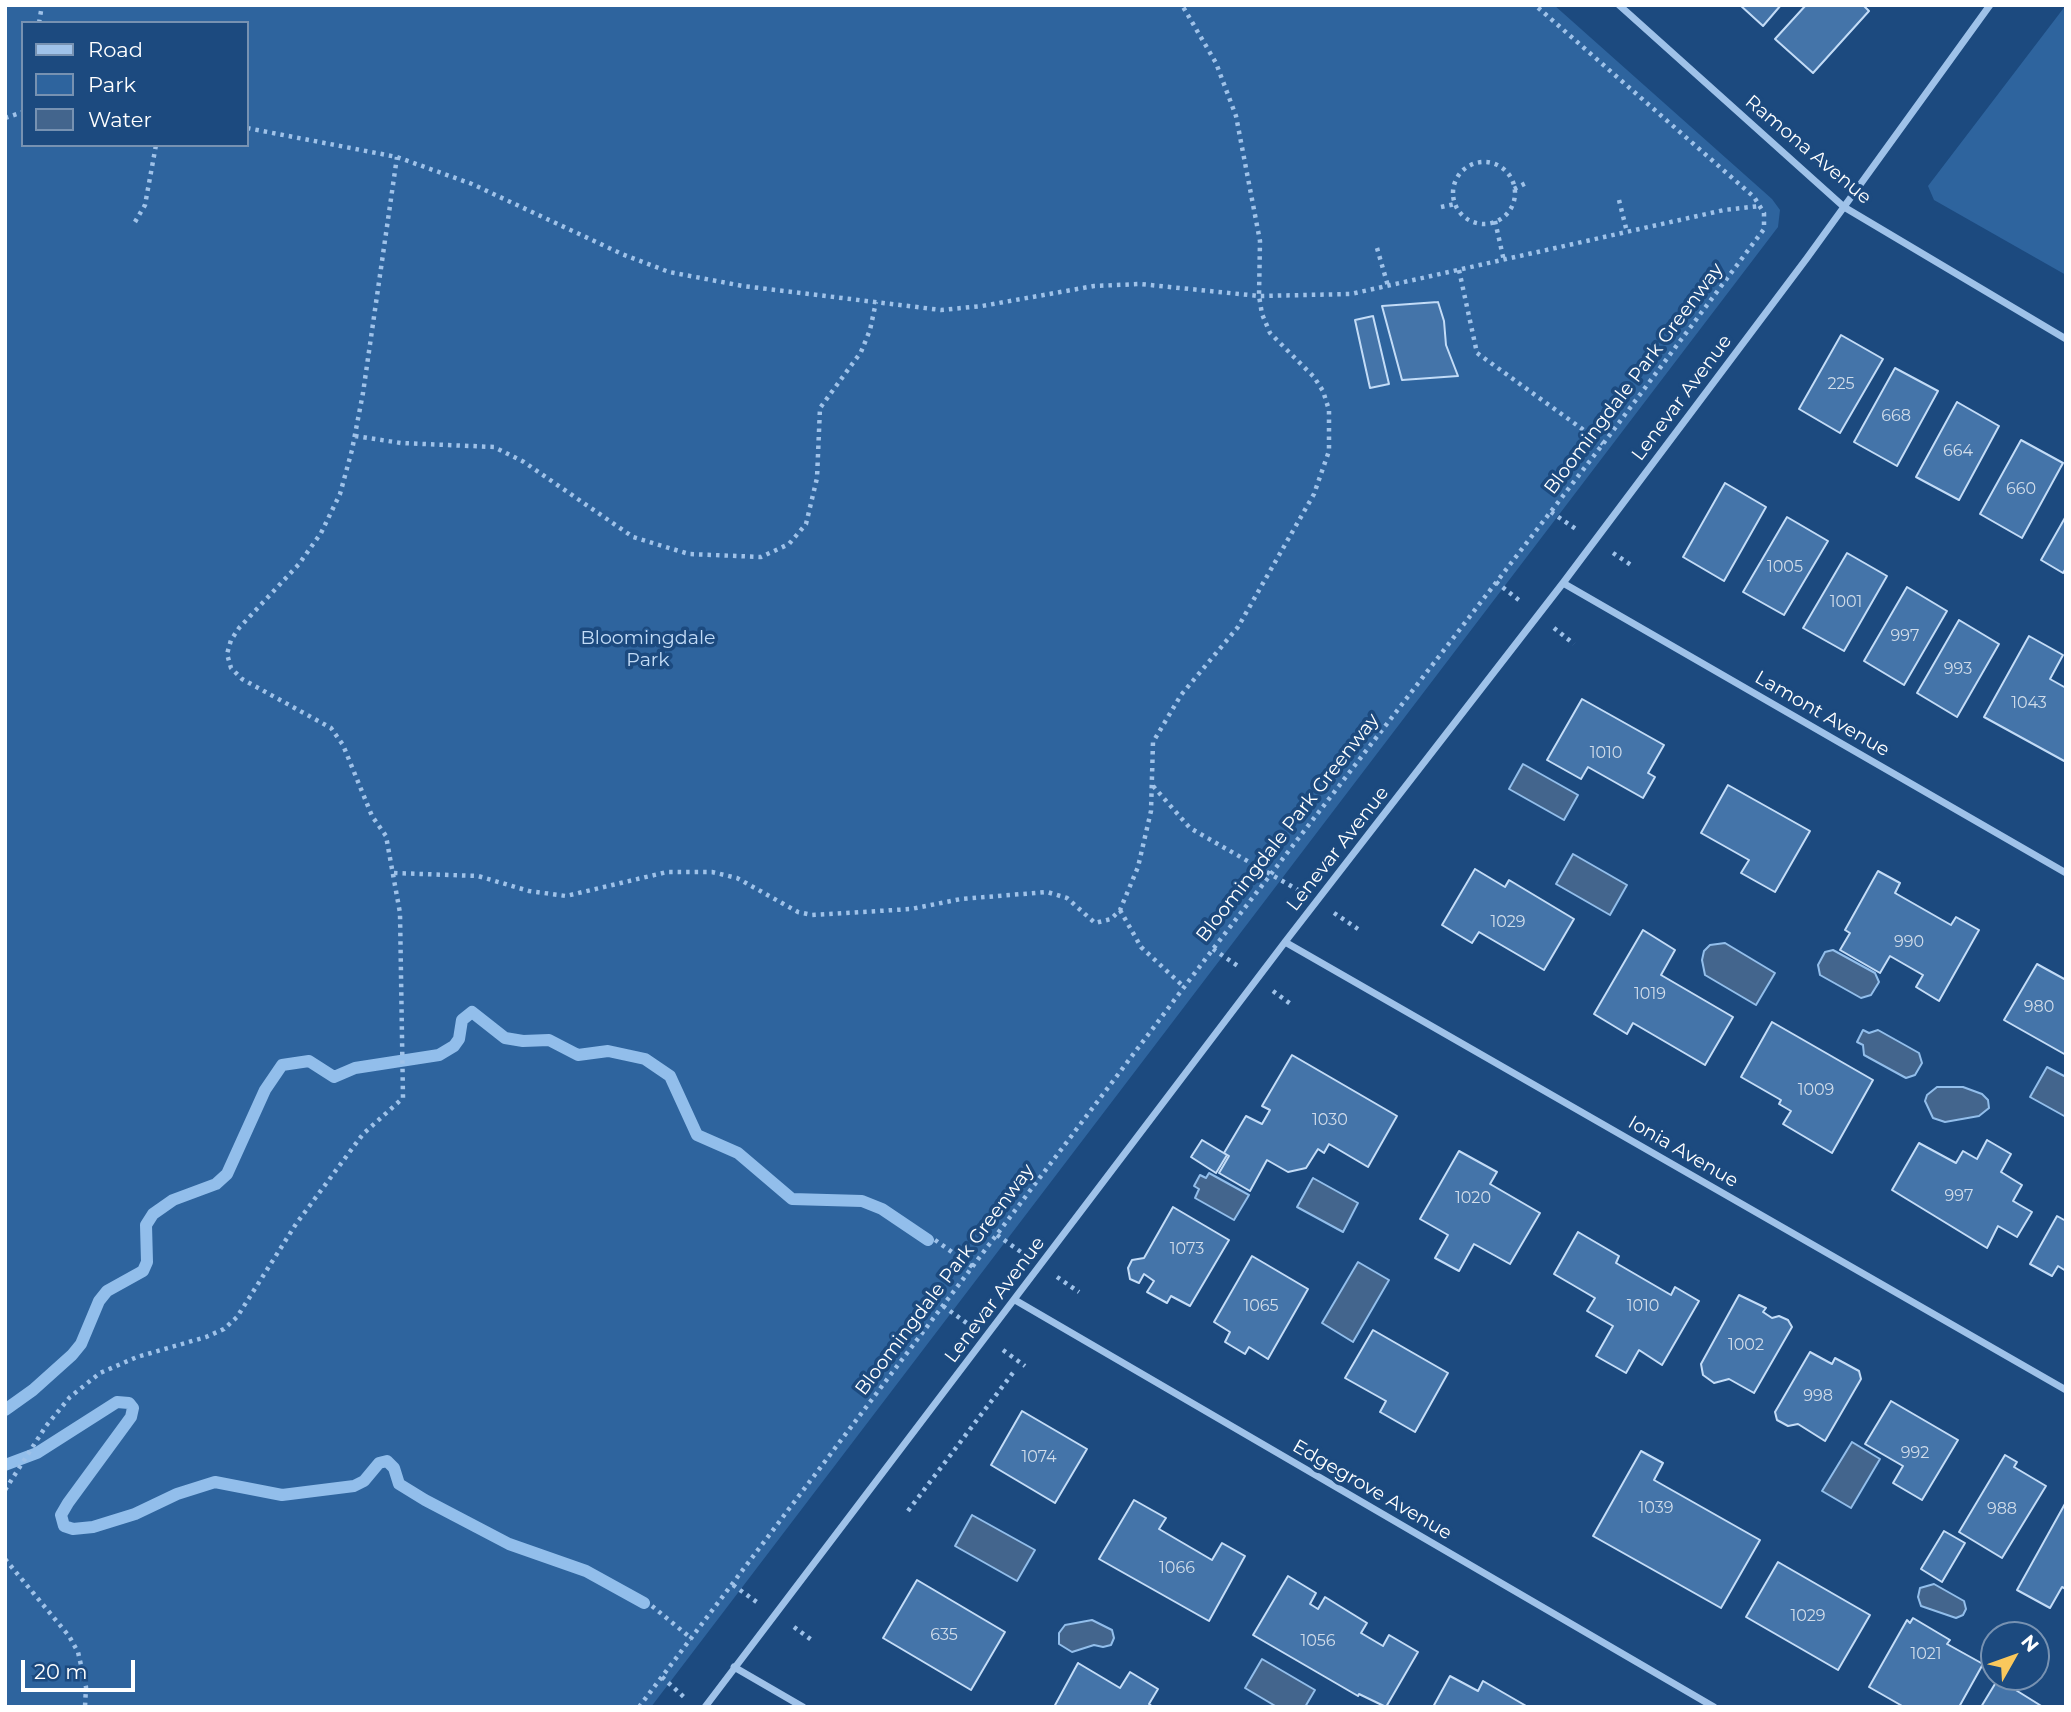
<!DOCTYPE html>
<html>
<head>
<meta charset="utf-8">
<style>
	body { margin:0 }
	#map { position:relative; width:2071px; height:1712px; overflow:hidden; background:#1c4a7f; font-family:Montserrat,sans-serif }
	canvas { display:block }
	.frame { position:absolute; inset:0; border:7px solid #fff; pointer-events:none }
	.legend { position:absolute; left:21px; top:21px; width:228px; height:126px; box-sizing:border-box; background:#1c4a7f; border:2px solid #7792b2; margin:0; padding:9px 12px; list-style:none; font-size:21px; color:#fff }
	.legend li { display:flex; align-items:center; gap:14px; height:35px }
	.legend b { width:35px; border:2px solid #7792b2 }
	.north { position:absolute; left:1980px; top:1621px; width:70px; height:70px; box-sizing:border-box; background:#1c4a7f; border:2px solid #7792b2; border-radius:50%; rotate:50deg; font-size:19px; font-weight:700; line-height:28px; text-align:center; color:#fff }
	.north::after { content:''; display:block; margin:auto; width:24px; height:32px; background:#fac85c; clip-path:polygon(50% 0,100% 100%,50% 72%,0 100%) }
	.scale { position:absolute; left:21px; top:1660px; width:114px; height:32px; box-sizing:border-box; border:4px solid #fff; border-top:0; padding-left:9px; font-size:21px; line-height:24px; white-space:nowrap; color:#fff; -webkit-text-stroke:5px #1c4a7f; paint-order:stroke }
</style>
</head>
<body>
<div id="map">
<canvas width="2071" height="1712"></canvas>
<div class="frame"></div>
<ul class="legend">
<li><b style="height:9px;background:#9fc2e9"></b>Road</li>
<li><b style="height:19px;background:#2e649e"></b>Park</li>
<li><b style="height:19px;background:#43658d"></b>Water</li>
</ul>
<div class="north">N</div>
<div class="scale">20 m</div>
</div>
<script>
const g = document.querySelector('canvas').getContext('2d');
g.lineJoin = 'round';
function fillPath(path, color) { g.fillStyle = color; g.fill(path, 'evenodd'); }
const poly = rows => new Path2D(rows.map(r => 'M' + r).join(''));
function stroke(path, color, width, dash) { g.strokeStyle = color; g.lineWidth = width; g.lineCap = dash ? 'butt' : 'round'; g.setLineDash(dash || []); g.stroke(path); }
function label(font, color, halo, rows, align = 'center') {
  g.font = font + ' Montserrat,sans-serif'; g.lineWidth = 7; g.setLineDash([]); g.textBaseline = 'middle'; g.strokeStyle = halo; g.fillStyle = color; for (const [text, x, y, turn = 0] of rows) {
    g.save(); g.translate(x, y); g.rotate((+turn || 0) * Math.PI / 180); g.textAlign = isNaN(turn) ? turn : align; if (halo) g.strokeText(text, 0, 0); g.fillText(text, 0, 0); g.restore();
  }
}
const green = poly([
	[5,5,1554,5,1772,199,1780,210,1778,227,651,1707,5,1707],
	[23,23,247,23,247,145,23,145],
	[2066,5,2066,275,1934,200,1928,186]
]);
const water = poly([
	[1523,764,1578,795,1564,820,1509,789,1523,764],
	[1573,854,1627,885,1610,915,1556,884,1573,854],
	[1725,943,1775,973,1756,1005,1705,975,1702,960,1704,951,1710,945,1725,943],
	[1833,950,1875,973,1879,982,1871,995,1861,998,1820,975,1818,965,1825,952,1833,950],
	[1863,1030,1869,1033,1878,1030,1919,1053,1922,1063,1915,1075,1906,1078,1864,1055,1863,1045,1857,1042,1863,1030],
	[2047,1067,2066,1077,2066,1117,2030,1097,2047,1067],
	[1937,1087,1963,1087,1982,1094,1988,1100,1989,1108,1979,1116,1945,1122,1933,1118,1925,1101,1927,1095,1937,1087],
	[1209,1173,1249,1195,1234,1220,1195,1198,1199,1189,1194,1186,1200,1175,1206,1178,1209,1173],
	[1313,1178,1358,1203,1343,1232,1297,1207,1313,1178],
	[1358,1262,1389,1280,1353,1342,1322,1323,1358,1262],
	[1852,1442,1880,1459,1851,1508,1822,1491,1852,1442],
	[972,1515,1035,1550,1017,1581,955,1546,972,1515],
	[1934,1584,1964,1601,1966,1609,1963,1615,1956,1618,1921,1606,1918,1597,1920,1588,1934,1584],
	[1092,1620,1112,1630,1114,1638,1111,1645,1103,1647,1094,1645,1072,1652,1059,1644,1059,1633,1065,1625,1092,1620],
	[1262,1659,1315,1690,1305,1707,1277,1707,1245,1688,1262,1659]
]);
const stream = poly([
	[5,1410,33,1390,72,1355,81,1344,99,1301,107,1291,143,1271,147,1262,146,1225,153,1214,173,1200,216,1184,227,1174,265,1090,282,1065,309,1061,334,1077,355,1068,439,1055,454,1046,459,1039,462,1020,472,1012,505,1038,523,1041,549,1040,578,1055,608,1051,645,1059,670,1076,697,1135,738,1153,792,1199,862,1201,882,1209,928,1240],
	[5,1465,37,1453,117,1402,129,1403,133,1408,131,1417,68,1503,61,1515,64,1526,73,1529,93,1527,135,1514,177,1494,215,1482,282,1495,354,1486,364,1481,379,1463,387,1461,394,1468,399,1484,425,1500,509,1544,586,1571,644,1603]
]);
const building = poly([
	[1740,5,1781,5,1763,26,1740,5],
	[1806,5,1863,5,1869,11,1813,73,1775,39,1806,5],
	[1438,302,1444,321,1446,345,1458,376,1402,380,1382,306,1438,302],
	[1373,316,1389,384,1370,388,1355,320,1373,316],
	[1841,335,1883,359,1840,433,1799,409,1841,335],
	[1895,368,1938,391,1897,466,1854,442,1895,368],
	[1957,402,1999,426,1959,500,1916,477,1957,402],
	[2021,440,2063,463,2022,538,1980,514,2021,440],
	[1725,483,1766,507,1724,581,1683,557,1725,483],
	[2066,516,2066,568,2063,573,2041,560,2066,516],
	[1787,517,1828,541,1784,615,1743,592,1787,517],
	[1847,553,1887,576,1844,651,1803,628,1847,553],
	[1907,587,1947,611,1904,685,1864,661,1907,587],
	[1959,620,1999,644,1957,717,1917,693,1959,620],
	[2029,636,2063,655,2050,679,2066,688,2066,762,1984,717,2029,636],
	[1582,699,1664,745,1648,773,1655,777,1643,798,1588,767,1581,779,1547,760,1582,699],
	[1728,785,1810,831,1775,892,1741,873,1749,860,1701,833,1728,785],
	[1475,869,1505,887,1509,880,1574,919,1544,970,1479,932,1472,943,1442,925,1475,869],
	[1878,871,1900,883,1895,893,1951,925,1956,917,1979,930,1939,1001,1916,987,1923,975,1890,956,1880,973,1840,950,1850,933,1845,930,1878,871],
	[1643,930,1675,950,1661,975,1733,1017,1705,1065,1633,1023,1627,1034,1594,1014,1643,930],
	[2037,964,2066,980,2066,1055,2004,1020,2037,964],
	[1772,1022,1873,1080,1832,1153,1783,1124,1791,1111,1779,1104,1781,1100,1741,1077,1772,1022],
	[1292,1055,1397,1116,1368,1167,1329,1144,1324,1153,1318,1149,1306,1168,1288,1172,1267,1160,1250,1191,1219,1173,1229,1156,1224,1153,1246,1116,1262,1124,1270,1110,1262,1106,1292,1055],
	[1202,1140,1227,1155,1216,1173,1191,1157,1202,1140],
	[1987,1140,2011,1154,2001,1172,2022,1185,2013,1201,2032,1212,2017,1237,1998,1226,1987,1248,1892,1190,1919,1143,1956,1163,1963,1151,1977,1159,1987,1140],
	[1459,1151,1497,1172,1490,1184,1540,1213,1510,1264,1474,1244,1459,1271,1435,1258,1448,1235,1420,1219,1459,1151],
	[1173,1207,1229,1240,1190,1306,1171,1296,1167,1303,1147,1292,1154,1281,1144,1274,1139,1283,1130,1279,1128,1268,1132,1260,1144,1258,1173,1207],
	[2057,1216,2066,1221,2066,1271,2058,1266,2052,1276,2030,1264,2057,1216],
	[1578,1232,1619,1256,1616,1263,1671,1295,1675,1287,1699,1301,1662,1365,1639,1350,1626,1373,1596,1356,1613,1326,1587,1311,1595,1298,1554,1274,1578,1232],
	[1252,1256,1308,1289,1268,1359,1249,1347,1245,1354,1225,1342,1230,1332,1214,1322,1252,1256],
	[1739,1295,1766,1308,1763,1312,1772,1318,1779,1316,1788,1320,1792,1327,1754,1393,1729,1379,1714,1383,1703,1375,1701,1364,1739,1295],
	[1373,1330,1448,1373,1415,1432,1380,1412,1386,1401,1345,1378,1373,1330],
	[1810,1352,1832,1364,1835,1358,1859,1371,1861,1379,1825,1441,1798,1424,1788,1426,1777,1420,1775,1412,1810,1352],
	[1891,1401,1958,1440,1922,1500,1893,1483,1903,1466,1865,1444,1891,1401],
	[1022,1411,1087,1449,1055,1503,991,1465,1022,1411],
	[1641,1451,1663,1463,1654,1480,1760,1540,1721,1608,1593,1536,1641,1451],
	[2005,1455,2017,1462,2014,1467,2046,1486,2002,1558,1959,1532,2005,1455],
	[1134,1500,1166,1518,1159,1529,1212,1560,1222,1543,1245,1556,1209,1621,1099,1559,1134,1500],
	[2066,1502,2066,1589,2062,1587,2050,1608,2017,1590,2066,1502],
	[1944,1531,1965,1543,1942,1582,1921,1569,1944,1531],
	[1778,1562,1870,1615,1838,1670,1746,1617,1778,1562],
	[1288,1576,1316,1593,1310,1604,1318,1609,1325,1597,1367,1623,1361,1633,1383,1646,1389,1635,1418,1652,1386,1707,1359,1694,1358,1696,1253,1635,1288,1576],
	[917,1580,1005,1632,971,1690,883,1638,917,1580],
	[1913,1618,1950,1640,1947,1644,1983,1664,1959,1707,1904,1707,1869,1687,1907,1620,1910,1623,1913,1618],
	[1078,1663,1120,1688,1130,1672,1158,1689,1149,1704,1153,1707,1054,1707,1078,1663],
	[1450,1676,1478,1691,1483,1681,1528,1707,1433,1707,1450,1676],
	[1998,1679,2043,1707,1981,1707,1998,1679]
]);
const path = poly([
	[39,23,42,5],
	[5,118,23,112],
	[247,128,397,157,472,184,622,254,669,272,743,286,941,310,982,306,1094,286,1140,284,1259,296,1351,294,1724,210,1760,206],
	'1453 193a31 31 0 1 1 62 0a31 31 0 1 1-62 0Z',
	[1514,189,1526,183],
	[1619,200,1627,232],
	[1441,207,1455,204],
	[1495,221,1504,261],
	[135,222,145,205,156,145],
	[1377,248,1388,286],
	[1459,270,1477,353,1603,444],
	[355,436,401,443,494,447,524,462,633,537,689,554,761,557,789,544,806,524,817,478,820,408,861,352,870,330,876,302],
	[1551,512,1576,529],
	[1613,553,1631,565],
	[1496,582,1520,601],
	[1554,628,1574,644],
	[1153,786,1190,828,1298,890],
	[394,873,478,876,529,891,566,896,667,872,712,872,737,878,798,912,812,915,911,909,961,899,1047,892,1067,898,1095,923,1111,919,1120,910,1138,867,1151,811,1153,742,1181,695,1238,627,1314,494,1329,451,1329,410,1323,391,1314,377,1270,333,1262,314,1259,296,1260,241,1236,116,1216,63,1182,5],
	[1120,910,1141,947,1184,987],
	[1334,913,1358,929],
	[1213,949,1238,966],
	[1273,991,1292,1005],
	[997,1235,1021,1252],
	[935,1240,973,1267],
	[1057,1277,1079,1292],
	[943,1306,968,1324],
	[1003,1350,1025,1366],
	[5,1490,46,1426,70,1397,100,1373,137,1357,206,1337,224,1329,237,1317,296,1224,363,1134,403,1098,400,913,386,836,372,816,343,745,331,728,242,679,231,668,227,654,231,640,239,628,299,564,321,533,340,494,352,450,363,393,397,157],
	[908,1511,1015,1370],
	[5,1559,69,1636,78,1652,86,1687,85,1707],
	[733,1585,758,1603],
	[652,1606,692,1639],
	[794,1627,813,1641],
	[662,1677,685,1698],
	[639,1707,1213,949,1603,444,1764,229,1764,213,1754,197,1535,5]
]);
const street = poly([
	[1619,5,1844,207,2066,339],
	[1563,583,2066,873],
	[1285,942,2066,1390],
	[1015,1300,1714,1707],
	[734,1667,803,1707],
	[705,1707,1285,942,1563,583,1807,258,1990,5]
]);
const numberNames = [
	["225",1841,384],
	["668",1896,416],
	["664",1958,451],
	["660",2021,489],
	["1005",1785,567],
	["1001",1846,602],
	["997",1905,636],
	["993",1958,669],
	["1043",2029,703],
	["1010",1606,753],
	["1029",1508,922],
	["990",1909,942],
	["1019",1650,994],
	["980",2039,1007],
	["1009",1816,1090],
	["1030",1330,1120],
	["997",1959,1196],
	["1020",1473,1198],
	["1073",1187,1249],
	["1065",1261,1306],
	["1010",1643,1306],
	["1002",1746,1345],
	["998",1818,1396],
	["992",1915,1453],
	["1074",1039,1457],
	["1039",1656,1508],
	["988",2002,1509],
	["1066",1177,1568],
	["1029",1808,1616],
	["635",944,1635],
	["1056",1318,1641],
	["1021",1926,1654]
];
const streetNames = [
	["Ramona Avenue",1808,150,40],
	["Bloomingdale Park Greenway",1634,379,-53],
	["Lenevar Avenue",1682,398,-53],
	["Lamont Avenue",1822,714,30],
	["Bloomingdale Park Greenway",1288,828,-52],
	["Lenevar Avenue",1338,849,-52],
	["Ionia Avenue",1683,1152,30],
	["Bloomingdale Park Greenway",945,1280,-53],
	["Lenevar Avenue",995,1300,-53],
	["Edgegrove Avenue",1372,1490,30]
];
const parkNames = [
	["Bloomingdale",648,638],
	["Park",648,660]
];
fillPath(green, '#2e649e');
fillPath(water, '#43658d');
stroke(water, '#92beeb', 2);
stroke(stream, '#92beeb', 12);
fillPath(building, '#4474a9');
stroke(building, '#c3dcf7', 2);
stroke(path, '#9fc2e9', 4.5, [3.5, 5]);
stroke(street, '#9fc2e9', 7);
label('16px', '#d0dcea', null, numberNames);
label('19px', '#fff', '#1c4a7f', streetNames);
label('19px', '#c3dcf7', '#1c4a7f', parkNames);
</script>
</body>
</html>
